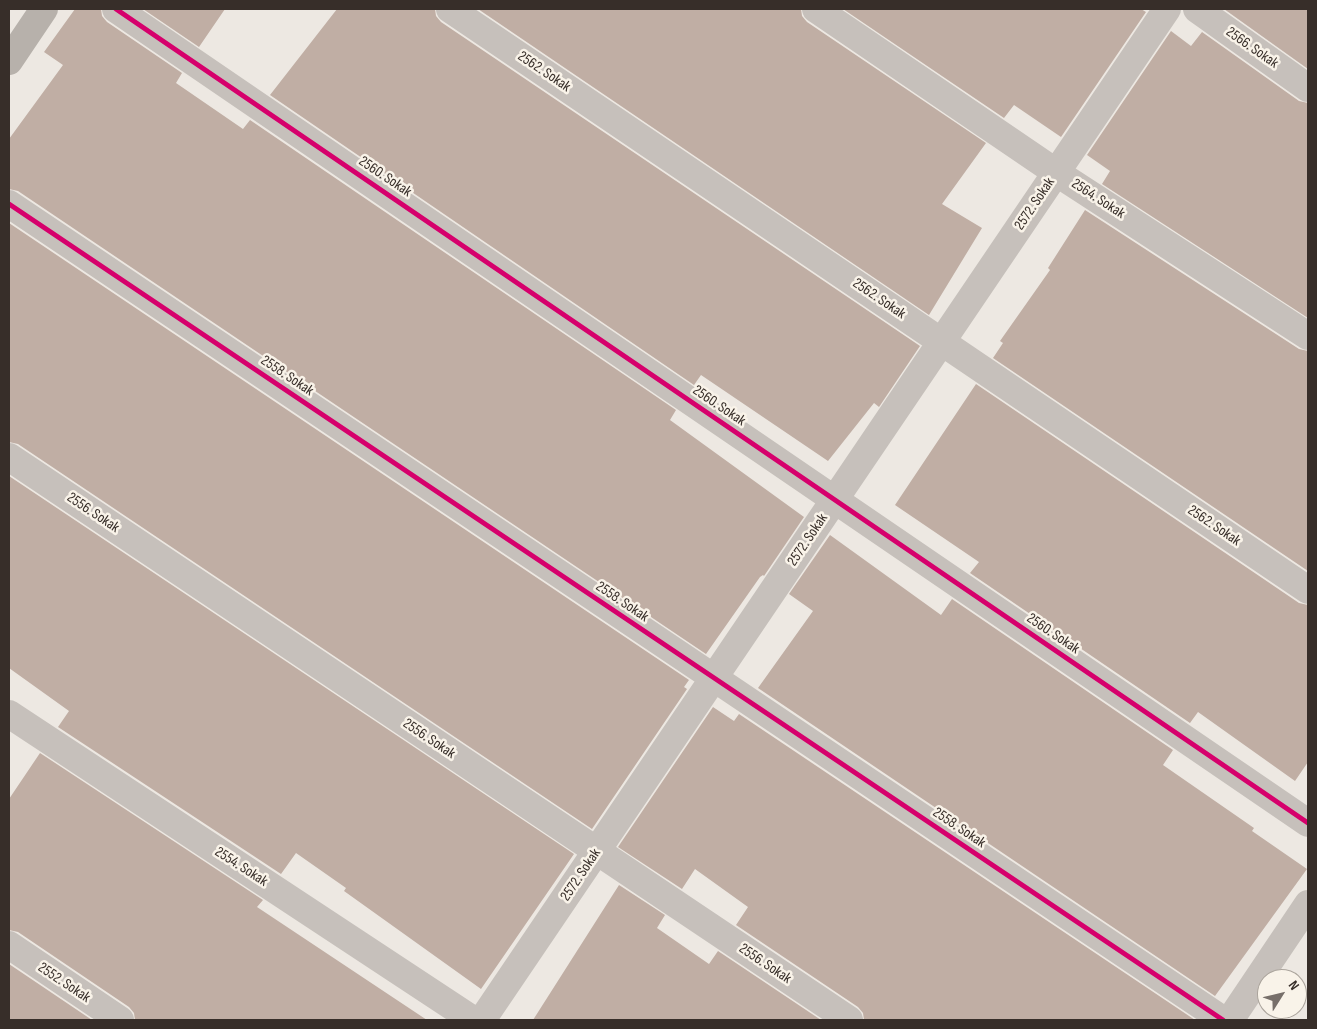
<!DOCTYPE html>
<html>
<head>
<meta charset="utf-8">
<style>
	body { margin:0 }
	#map { position:relative; width:1317px; height:1029px; overflow:hidden; background:#ede8e2; font-family:"Sofia Sans Condensed",sans-serif }
	canvas { display:block }
	.frame { position:absolute; inset:0; border:10px solid #372e29; pointer-events:none }
	.north { position:absolute; left:1257px; top:969px; width:50px; height:50px; box-sizing:border-box; background:#f9f3e9; border:1px solid #aba49c; border-radius:50%; rotate:54deg; font-size:14px; font-weight:700; line-height:20px; text-align:center; color:#372e29 }
	.north::after { content:''; display:block; margin:auto; width:18px; height:22px; background:#776f6a; clip-path:polygon(50% 0,100% 100%,50% 72%,0 100%) }
</style>
</head>
<body>
<div id="map">
<canvas width="1317" height="1029"></canvas>
<div class="frame"></div>
<div class="north">N</div>
</div>
<script>
const g = document.querySelector('canvas').getContext('2d');
g.lineJoin = 'round';
function fillPath(path, color) { g.fillStyle = color; g.fill(path, 'evenodd'); }
const poly = rows => new Path2D(rows.map(r => 'M' + r).join(''));
function stroke(path, color, width, dash) { g.strokeStyle = color; g.lineWidth = width; g.lineCap = dash ? 'butt' : 'round'; g.setLineDash(dash || []); g.stroke(path); }
function label(font, color, halo, rows, align = 'center') {
  g.font = font + ' "Sofia Sans Condensed",sans-serif'; g.lineWidth = 5; g.setLineDash([]); g.textBaseline = 'middle'; g.strokeStyle = halo; g.fillStyle = color; for (const [text, x, y, turn = 0] of rows) {
    g.save(); g.translate(x, y); g.rotate((+turn || 0) * Math.PI / 180); g.textAlign = isNaN(turn) ? turn : align; if (halo) g.strokeText(text, 0, 0); g.fillText(text, 0, 0); g.restore();
  }
}
const building = poly([
	[75,9,101,9,102,16,107,22,182,73,176,83,243,129,250,120,676,410,670,420,804,517,764,576,763,575,760,577,706,654,18,191,9,189,9,139,63,65,44,52],
	[143,9,225,9,199,47],
	[337,9,435,9,436,16,441,22,920,346,879,407,874,403,828,461,701,375,694,385,270,95],
	[478,9,801,9,802,16,807,22,986,143,942,204,982,228,929,315],
	[843,9,1141,9,1146,12,1061,137,1014,105,1004,118],
	[1224,9,1308,9,1308,69],
	[1171,31,1191,46,1202,32,1299,101,1308,103,1308,318,1102,184,1110,171,1087,155],
	[1085,210,1299,349,1308,351,1308,571,993,358,1003,343,1000,341,1050,270,1048,268],
	[9,223,689,680,684,687,687,689,592,829,18,444,9,442],
	[976,384,1299,603,1308,605,1308,762,1295,781,1198,712,1190,723,970,573,979,562,895,505],
	[9,476,574,854,481,989,344,891,346,888,296,853,281,874,58,727,69,711,9,668],
	[830,535,941,615,952,599,1173,750,1163,765,1254,828,1252,831,1307,869,1215,996,758,688,813,611,789,594],
	[713,707,734,721,739,714,1195,1020,864,1020,863,1013,858,1007,736,925,748,907,695,869,682,889,618,847],
	[40,753,263,900,257,907,427,1020,135,1020,134,1013,129,1007,18,932,9,930,9,799],
	[619,885,665,915,657,928,709,964,718,951,821,1020,533,1020],
	[9,964,92,1020,9,1020]
]);
const minor = poly([
	[116,9,1308,823],
	[450,9,1308,590],
	[816,9,1057,173,1308,336],
	[1197,9,1308,88],
	[9,204,1223,1020],
	[9,457,849,1020],
	[9,714,473,1020],
	[9,945,120,1020],
	[482,1020,1167,9],
	[1230,1020,1308,904]
]);
const secondary = poly([
	[9,61,44,9]
]);
const cycleway = poly([
	[116,9,1308,823],
	[9,204,1223,1020]
]);
const streetNames = [
	["2566. Sokak",1252,48,35],
	["2562. Sokak",544,72,34],
	["2560. Sokak",385,177,34],
	["2564. Sokak",1098,199,33],
	["2572. Sokak",1035,204,-56],
	["2562. Sokak",879,299,34],
	["2558. Sokak",287,376,34],
	["2560. Sokak",719,406,34],
	["2556. Sokak",93,513,34],
	["2562. Sokak",1214,526,34],
	["2572. Sokak",808,540,-56],
	["2558. Sokak",622,602,34],
	["2560. Sokak",1053,634,34],
	["2556. Sokak",429,739,34],
	["2558. Sokak",959,828,34],
	["2554. Sokak",241,867,33],
	["2572. Sokak",581,875,-56],
	["2556. Sokak",765,964,34],
	["2552. Sokak",64,983,34]
];
fillPath(building, '#c0aea4');
stroke(minor, '#c6c0bb', 28);
stroke(secondary, '#b7b1ab', 28);
stroke(cycleway, '#d6006c', 5);
label('15px', '#372e29', '#f9f3e9', streetNames);
</script>
</body>
</html>
